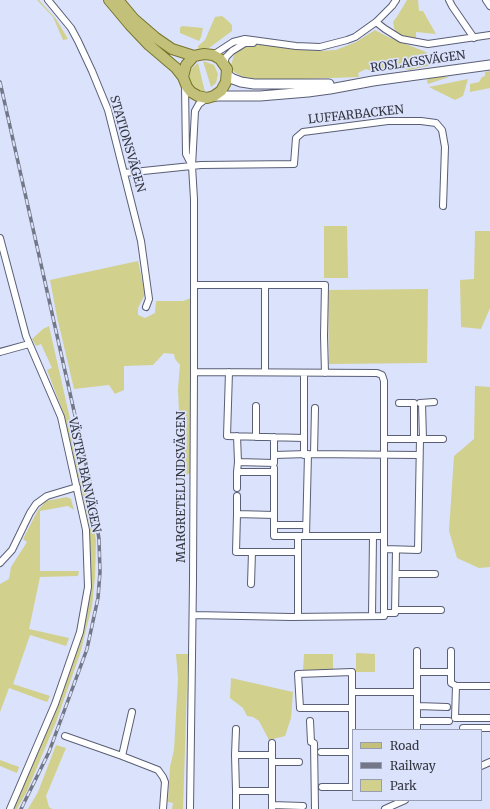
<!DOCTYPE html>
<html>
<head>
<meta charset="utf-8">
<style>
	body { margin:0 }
	#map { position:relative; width:490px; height:809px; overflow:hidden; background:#dbe2fc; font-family:Merriweather,serif }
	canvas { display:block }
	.legend { position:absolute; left:352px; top:729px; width:130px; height:72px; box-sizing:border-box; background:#dbe2fc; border:1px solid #989db1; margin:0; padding:5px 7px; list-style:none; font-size:12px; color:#343640 }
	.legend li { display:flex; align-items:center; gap:8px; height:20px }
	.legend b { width:20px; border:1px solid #989db1 }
</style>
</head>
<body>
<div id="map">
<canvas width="490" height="809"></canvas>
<ul class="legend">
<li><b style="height:5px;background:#c3c179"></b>Road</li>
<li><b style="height:5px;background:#737787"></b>Railway</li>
<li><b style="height:11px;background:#d1d08d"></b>Park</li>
</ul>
</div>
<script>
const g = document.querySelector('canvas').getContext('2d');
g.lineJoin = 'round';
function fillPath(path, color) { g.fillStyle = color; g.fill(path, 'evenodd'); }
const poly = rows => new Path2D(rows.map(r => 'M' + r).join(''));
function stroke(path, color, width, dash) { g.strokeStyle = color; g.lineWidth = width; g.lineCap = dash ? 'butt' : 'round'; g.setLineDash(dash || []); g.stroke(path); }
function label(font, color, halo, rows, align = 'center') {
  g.font = font + ' Merriweather,serif'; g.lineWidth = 3.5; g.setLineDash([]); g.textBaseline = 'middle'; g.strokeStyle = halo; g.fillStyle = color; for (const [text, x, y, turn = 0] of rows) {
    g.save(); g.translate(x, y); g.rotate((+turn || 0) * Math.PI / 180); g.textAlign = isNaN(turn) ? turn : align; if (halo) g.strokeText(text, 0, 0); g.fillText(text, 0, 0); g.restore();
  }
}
const green = poly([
	[37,0,39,0,56,19,68,39,63,40,53,17],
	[407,0,418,0,419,11,423,11,436,34,416,32,416,39,402,37,395,32,393,22,398,15],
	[222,16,227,20,232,25,232,31,209,48,198,49,198,46,205,40,215,17],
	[182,26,203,28,201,37,199,41,180,33,180,28],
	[375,30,388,37,426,52,430,57,428,66,409,70,402,68,371,71,366,69,358,73,359,77,302,79,257,79,243,77,234,72,231,66,234,54,244,46,263,44,318,51,336,50,356,42],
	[203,61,214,65,218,74,216,83,211,87],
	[198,63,205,92,197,91,192,87,189,78,191,69],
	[490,71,490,88,470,92,470,84,479,82,482,77,485,76,485,72],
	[439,76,449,77,428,84,427,82,428,78],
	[468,79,463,96,455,100,429,87],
	[324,226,347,226,348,278,324,278],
	[475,231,490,231,490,308,481,329,461,327,460,280,474,279],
	[138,261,145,294,138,308,138,315,145,318,155,313,156,301,183,301,191,298,191,472,186,476,177,476,175,469,181,460,178,389,180,365,175,359,174,354,164,353,153,365,124,366,124,390,115,394,109,385,74,389,57,317,50,280],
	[428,289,427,363,329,364,328,290],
	[49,326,92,516,96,541,95,577,92,606,80,654,56,722,27,791,17,809,13,809,47,731,67,677,90,599,90,569,89,532,84,501,63,412,47,370,52,368,41,344,36,346,32,339,43,329],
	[475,386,490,387,490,567,479,568,457,558,449,531,454,456,474,439],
	[67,497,71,499,74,510,68,506,40,511,40,571,79,571,78,576,40,577,29,629,69,638,66,646,30,635,13,684,50,696,47,702,9,688,0,712,0,584,9,579,11,567,27,542,23,539,38,510,46,501],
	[356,653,375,654,375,672,356,672],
	[176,654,188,654,183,809,172,809,173,803,168,802,170,767,174,750,178,679],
	[304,654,333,654,333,672,303,671],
	[231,678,293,692,291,718,285,736,269,740,259,721,253,717,247,716,243,708,230,698],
	[56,745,66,748,46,796,49,807,52,809,28,809,38,792],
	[0,760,19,767,17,773,0,766]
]);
const minor = poly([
	[48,0,71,28,78,41,92,71,108,110,141,241,149,299,146,307],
	[449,0,452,6,474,38],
	[486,0,490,6],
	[376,22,385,29,401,39,428,44,490,35],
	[213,55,233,42,245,39,296,46,320,47,347,40,355,37,376,22,392,6,396,0],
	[224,64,226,57,232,51,245,43,253,43],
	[185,85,186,154,192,166],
	[124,173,201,165,294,164,296,138,303,132,388,121,421,121,436,123,442,130,445,147,443,206],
	[0,238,26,336,61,417,86,530,88,587,80,632,55,704,10,809],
	[194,285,325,285,324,336,325,373],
	[0,352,29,344],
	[194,372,377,373,382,375,384,381,384,536],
	[229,372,227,436,304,438],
	[265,372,265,286],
	[399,403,414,403,414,439],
	[420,403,434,402],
	[422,403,423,439],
	[256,406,256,437],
	[237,436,238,462,274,463,274,455],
	[384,439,443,439],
	[308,454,419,455],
	[314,454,315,408],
	[304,455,304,373],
	[238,462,237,472,274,472,274,468],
	[237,488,237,472],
	[237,496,237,514,274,515,274,472],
	[237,514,236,552,298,552],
	[274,515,274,536,306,536,308,454,274,455,274,437],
	[274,525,306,525],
	[385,549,418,550,420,439],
	[0,563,12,550,30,513,36,504,47,496,77,487],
	[396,574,435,574],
	[251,584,252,552],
	[395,610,441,610],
	[384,613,395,613,396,550],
	[193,615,291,617,384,616,384,536,306,536],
	[298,616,298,536],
	[372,616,373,536],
	[417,651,417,672,451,672],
	[451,651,451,683,456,686,455,718,490,718],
	[417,672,417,730],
	[456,686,490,686],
	[417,706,447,707],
	[352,708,300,708,298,674,352,672,352,692,417,692],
	[310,721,311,742,314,743,315,809],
	[417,721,449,721],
	[463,728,490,728],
	[236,729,235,755,272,755],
	[65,736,122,756,158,770,163,777,165,782,163,809],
	[272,743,272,809],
	[321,752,352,752],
	[235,755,236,791,272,791],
	[122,756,132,712],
	[272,762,299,762],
	[481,766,490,762],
	[322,787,352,787,352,692],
	[236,791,236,809],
	[272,805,303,806],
	[190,809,193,580,194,372,194,199,192,166,195,111,199,104,207,98],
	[385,809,405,800]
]);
const secondary = poly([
	[227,75,233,79,241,82,254,84,329,84],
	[214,96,260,96,308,92,330,89,373,81,490,65]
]);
const primary = poly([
	[109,0,130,25,149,45,176,68,183,77,187,87,191,92,198,96,207,98,214,96,221,91,226,82,227,69,220,59,213,55,204,54,194,56,186,65,183,77],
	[118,0,134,19,156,38,172,49,194,56]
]);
const rail = poly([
	[0,82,92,491,99,539,100,572,98,598,87,649,49,752,21,809]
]);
const streetNames = [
	["ROSLAGSVÄGEN",418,62,-8],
	["LUFFARBACKEN",356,115,-6],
	["STATIONSVÄGEN",127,144,74],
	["VÄSTRA BANVÄGEN",84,475,78],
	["MARGRETELUNDSVÄGEN",182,487,-90]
];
fillPath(green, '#d1d08d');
stroke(minor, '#5a5f75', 8);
stroke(secondary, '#5a5f75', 11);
stroke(primary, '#77752b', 12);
stroke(minor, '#fff', 6);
stroke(secondary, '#fff', 9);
stroke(primary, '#c3c179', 10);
stroke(rail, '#737787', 3.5);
stroke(rail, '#dbe2fc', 2, [6]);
label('12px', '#343640', '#dbe2fc', streetNames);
</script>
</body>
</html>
